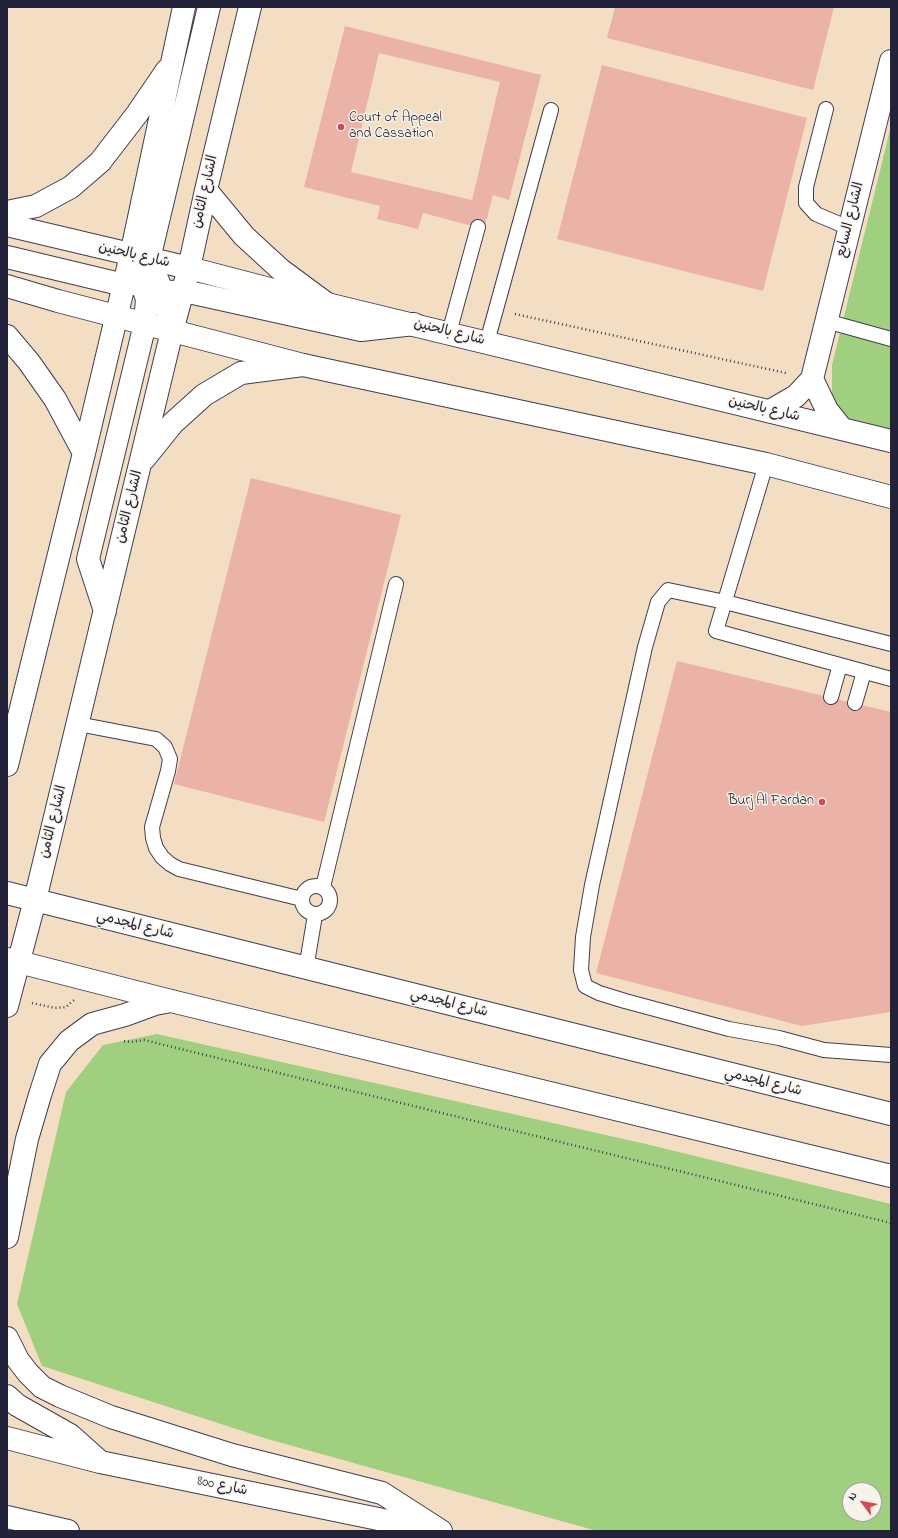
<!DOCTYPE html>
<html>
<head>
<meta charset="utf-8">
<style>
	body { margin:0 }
	#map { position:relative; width:898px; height:1538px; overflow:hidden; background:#f4dec3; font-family:"Indie Flower",sans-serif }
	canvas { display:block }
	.frame { position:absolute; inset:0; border:8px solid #22223b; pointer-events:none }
	.north { position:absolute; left:842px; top:1482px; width:40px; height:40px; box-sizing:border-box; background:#f7f3e8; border:1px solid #a29fa3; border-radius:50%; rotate:302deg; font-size:11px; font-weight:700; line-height:16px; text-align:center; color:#22223b }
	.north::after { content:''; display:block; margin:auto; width:14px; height:18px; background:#d1495b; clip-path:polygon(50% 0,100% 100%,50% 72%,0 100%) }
</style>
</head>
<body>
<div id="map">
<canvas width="898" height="1538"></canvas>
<div class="frame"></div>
<div class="north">N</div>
</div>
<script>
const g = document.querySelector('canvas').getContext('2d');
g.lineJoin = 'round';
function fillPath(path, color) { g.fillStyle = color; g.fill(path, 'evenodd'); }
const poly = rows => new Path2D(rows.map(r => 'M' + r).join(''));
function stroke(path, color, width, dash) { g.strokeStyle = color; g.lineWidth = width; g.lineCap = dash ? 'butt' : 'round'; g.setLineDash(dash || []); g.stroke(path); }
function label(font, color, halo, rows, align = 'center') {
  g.font = font + ' "Indie Flower","Playpen Sans Arabic",sans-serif'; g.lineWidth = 3; g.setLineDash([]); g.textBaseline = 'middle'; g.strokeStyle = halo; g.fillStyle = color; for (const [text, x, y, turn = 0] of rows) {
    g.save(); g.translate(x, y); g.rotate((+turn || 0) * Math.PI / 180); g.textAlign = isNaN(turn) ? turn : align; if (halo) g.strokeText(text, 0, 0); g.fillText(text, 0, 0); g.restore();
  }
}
const green = poly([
	[891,126,891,433,852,423,832,397,832,365],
	[157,1034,646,1144,891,1204,891,1531,597,1531,264,1438,42,1366,17,1304,66,1092,103,1045],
	[850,1490,874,1490,874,1514,850,1514]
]);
const building = poly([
	[615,7,834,7,813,90,607,38],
	[345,26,541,75,509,200,493,195,484,229,423,213,418,229,377,219,380,206,304,187],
	[379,53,500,82,472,200,351,172],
	[602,65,807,118,763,291,557,239],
	[251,478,401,515,324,822,174,784],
	[677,661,891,712,891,1012,802,1026,596,973]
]);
const path = poly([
	[515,314,786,373],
	[32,1003,55,1008,66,1007,74,1000],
	[124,1041,131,1042,144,1040,891,1223]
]);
const lane = poly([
	[826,109,806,187,806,203,816,214,849,228],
	[826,321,891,339],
	[449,333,478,227],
	[487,342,551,110],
	[766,464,716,631,891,679],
	[891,644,725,602,668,590,658,602,645,647,592,885,583,937,581,970,585,986,599,993,625,1001,729,1029,779,1038,824,1050,891,1055],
	[831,697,840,665],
	[855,703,864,672],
	[78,724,156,739,165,747,170,759,168,771,152,827,153,838,156,848,162,857,170,864,179,869,302,899],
	'302 900a14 14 0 1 1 28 0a14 14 0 1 1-28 0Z',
	[323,887,396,584],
	[306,969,315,915]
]);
const street = poly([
	[7,225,189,268,327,304,891,441],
	[7,286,58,301,303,365,766,464,891,497],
	[812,379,827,410,842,429],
	[770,411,796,396,812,379,891,61],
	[7,893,891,1114],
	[7,959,171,1001,891,1176]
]);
const secondary = poly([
	[206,190,244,236,281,270,327,304],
	[7,212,36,206,71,187,100,162,137,114,167,70],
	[7,257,124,285,138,283],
	[170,292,184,291,361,330,414,324],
	[172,329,163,293,149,259,209,7],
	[7,336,29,362,55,399,84,453],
	[144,459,173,423,204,395,241,373,303,365],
	[105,611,88,559,145,324,147,299,131,255],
	[7,765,84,453,131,255,184,7],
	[7,1006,35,900,172,331,189,268,206,190,250,7],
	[7,1237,27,1139,40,1095,50,1064,69,1041,92,1024,125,1015,155,1004,171,1001],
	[7,1338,18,1360,28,1373,42,1387,60,1396,111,1417,232,1455,382,1493,441,1531],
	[7,1396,17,1405,70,1435,98,1460],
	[7,1438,100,1462,432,1530]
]);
const highway = poly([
	[7,1517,68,1531]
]);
const markers = [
	[341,127,4,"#d1495b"],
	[822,802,4,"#d1495b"]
];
const poiNames = [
	["Court of Appeal",349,119],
	["and Cassation",349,135],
	["Burj Al Fardan",814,802,"right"]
];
const streetNames = [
	["الشارع الثامن",206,192,-77],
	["الشارع السابع",851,220,-76],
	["شارع بالحنين",134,256,13],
	["شارع بالحنين",449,333,14],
	["شارع بالحنين",764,410,13],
	["الشارع الثامن",130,507,-76],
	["الشارع الثامن",54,822,-76],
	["شارع المجدمي",135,926,14],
	["شارع المجدمي",449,1004,14],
	["شارع المجدمي",763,1083,14],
	["شارع 800",222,1487,12]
];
fillPath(green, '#a0d07f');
fillPath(building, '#ebb2a7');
stroke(lane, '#423e4f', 16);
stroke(street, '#423e4f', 24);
stroke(secondary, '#423e4f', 24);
stroke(highway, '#423e4f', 24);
stroke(path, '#423e4f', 2.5, [1, 3]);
stroke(lane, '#fff', 14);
stroke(street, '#fff', 22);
stroke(secondary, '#fff', 22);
stroke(highway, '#fff', 22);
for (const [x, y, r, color] of markers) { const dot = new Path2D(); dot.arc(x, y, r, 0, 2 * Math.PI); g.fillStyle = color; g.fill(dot); stroke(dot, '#f7f3e8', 1.5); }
label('14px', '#22223b', '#f7f3e8', poiNames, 'left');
label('14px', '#22223b', '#f7f3e8', streetNames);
</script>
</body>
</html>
